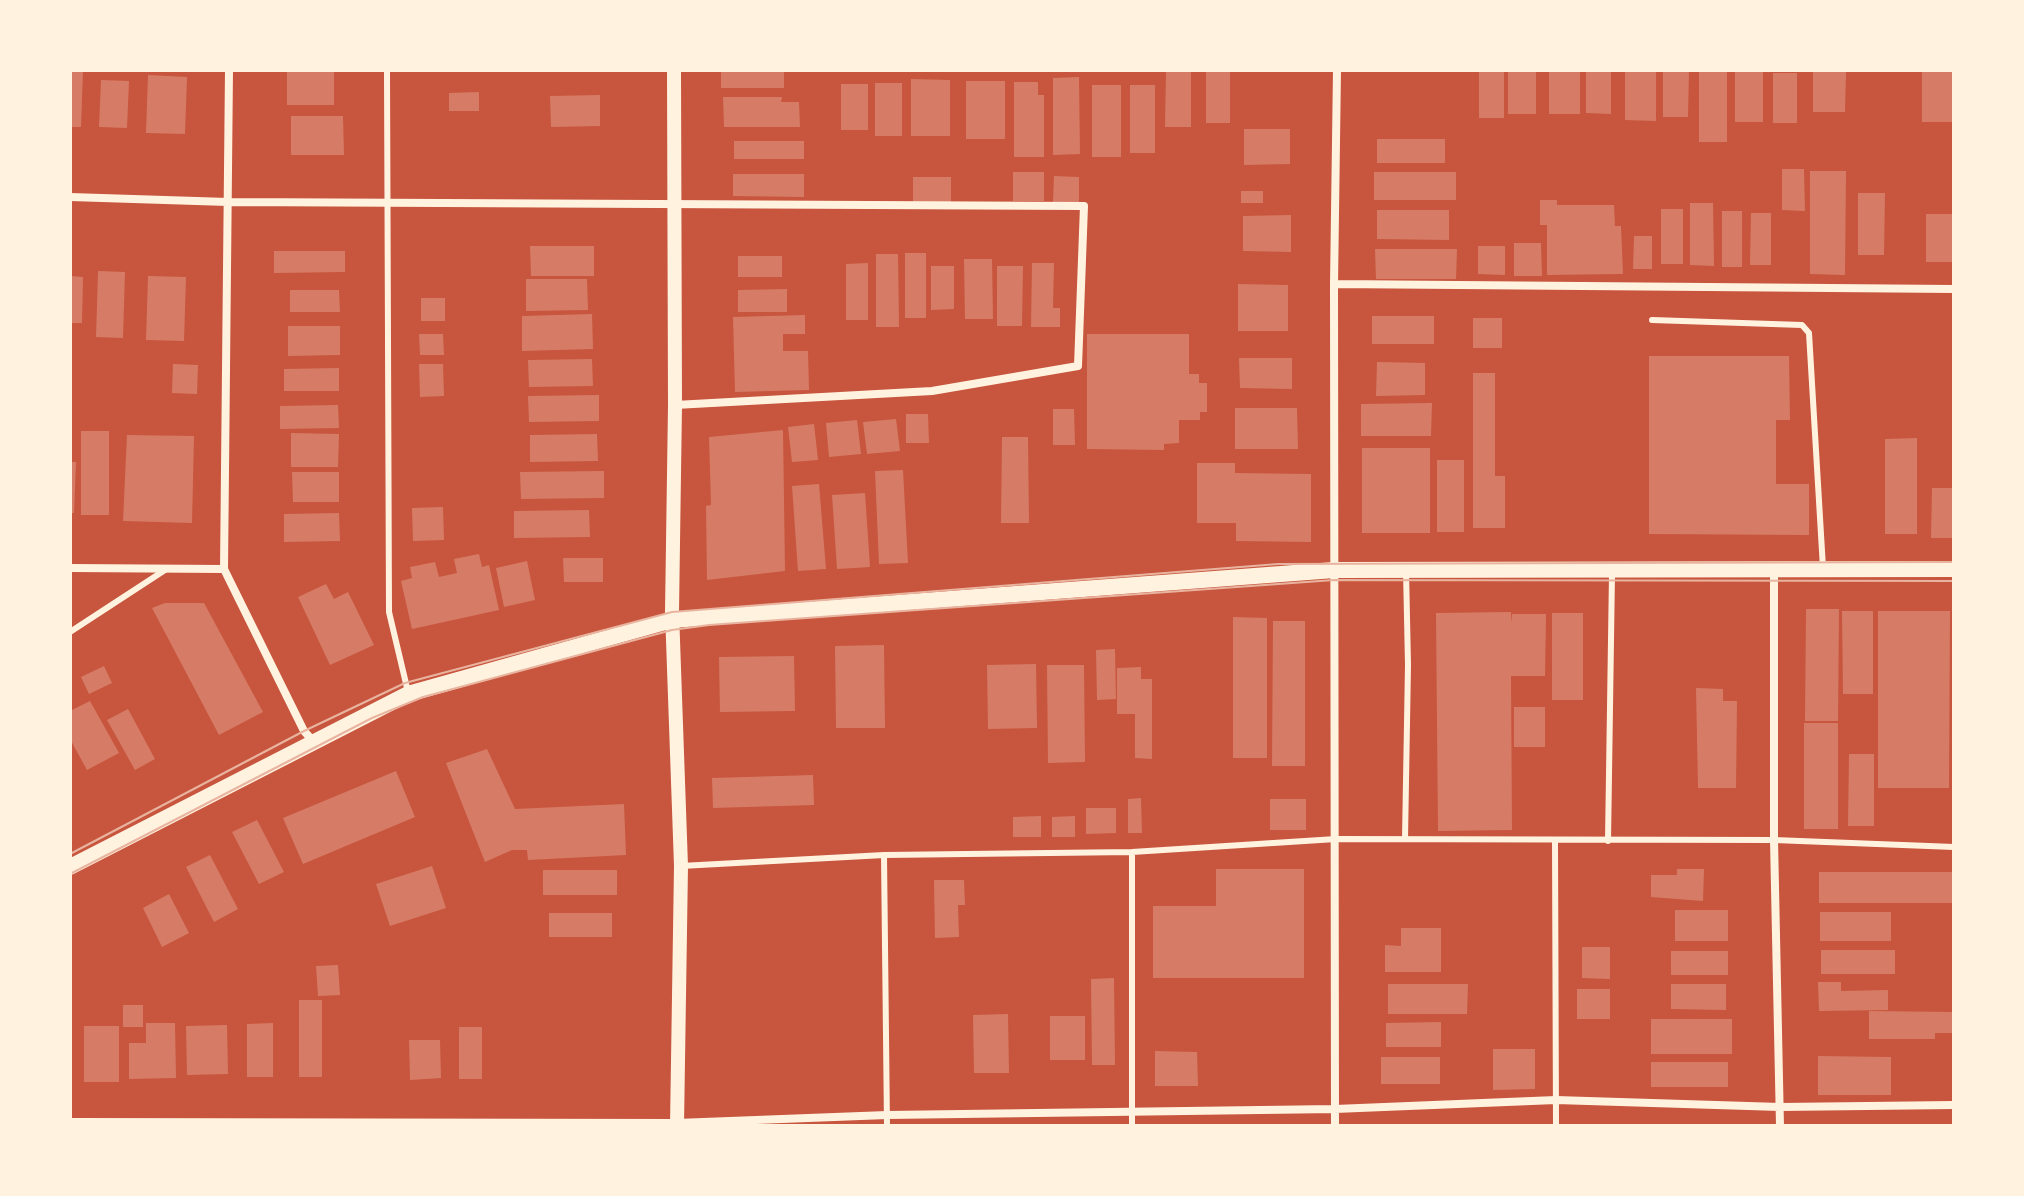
<!DOCTYPE html>
<html>
<head>
<meta charset="utf-8">
<style>
	body { margin:0 }
	#map { position:relative; width:2024px; height:1196px; overflow:hidden; background:#c8553d; font-family:"PT Sans Narrow",sans-serif }
	canvas { display:block }
	.frame { position:absolute; inset:0; border:72px solid #fff3e0; pointer-events:none }
</style>
</head>
<body>
<div id="map">
<canvas width="2024" height="1196"></canvas>
<div class="frame"></div>
</div>
<script>
const g = document.querySelector('canvas').getContext('2d');
g.lineJoin = 'round';
function fillPath(path, color) { g.fillStyle = color; g.fill(path, 'evenodd'); }
const poly = rows => new Path2D(rows.map(r => 'M' + r).join(''));
function stroke(path, color, width, dash) { g.strokeStyle = color; g.lineWidth = width; g.lineCap = dash ? 'butt' : 'round'; g.setLineDash(dash || []); g.stroke(path); }
const building = poly([
	[70,70,83,70,81,127,70,127],
	[721,70,784,70,784,88,721,88],
	[1166,70,1191,70,1191,127,1165,127],
	[1206,70,1230,70,1230,123,1206,123],
	[1479,70,1504,70,1504,118,1479,118],
	[1508,70,1536,70,1536,114,1508,114],
	[1549,70,1580,70,1580,114,1549,114],
	[1586,70,1611,70,1611,114,1586,113],
	[1625,70,1656,70,1656,121,1625,120],
	[1663,70,1689,70,1688,117,1663,117],
	[1699,70,1727,70,1727,142,1699,142],
	[1735,70,1763,70,1763,122,1735,122],
	[287,72,334,72,334,105,287,105],
	[1813,72,1846,72,1845,112,1813,112],
	[1922,72,1954,72,1954,122,1922,122],
	[1773,73,1797,73,1797,123,1773,123],
	[148,75,187,77,185,134,146,133],
	[1079,77,1080,154,1053,155,1053,78],
	[911,79,950,80,950,136,911,136],
	[101,80,129,81,127,128,99,127],
	[966,81,1005,81,1005,139,966,139],
	[1014,82,1038,82,1038,95,1044,95,1044,157,1014,157],
	[875,83,902,83,902,136,875,136],
	[841,84,868,84,868,130,841,130],
	[1092,85,1121,85,1121,157,1092,157],
	[1130,85,1155,85,1155,153,1130,153],
	[479,92,479,111,449,111,449,93],
	[600,95,600,126,551,127,550,96],
	[723,97,782,97,781,102,799,102,800,127,724,127],
	[291,116,343,116,344,155,291,155],
	[1244,129,1290,129,1290,164,1244,165],
	[1377,139,1445,139,1445,163,1377,163],
	[734,141,804,141,804,159,734,159],
	[1782,169,1804,169,1805,211,1782,210],
	[1810,171,1846,171,1845,275,1810,274],
	[1013,172,1044,172,1044,201,1013,201],
	[1374,172,1456,172,1456,200,1374,200],
	[733,174,804,174,804,197,733,196],
	[1054,176,1079,177,1079,202,1053,202],
	[913,177,951,177,951,203,913,203],
	[1241,191,1263,191,1263,203,1241,203],
	[1858,193,1885,193,1884,255,1858,255],
	[1540,200,1557,200,1557,205,1614,205,1615,226,1621,226,1623,274,1547,275,1547,225,1540,225],
	[1690,203,1713,203,1714,266,1690,265],
	[1661,209,1683,209,1683,264,1661,264],
	[1377,210,1449,210,1449,240,1377,239],
	[1722,211,1742,211,1742,267,1722,267],
	[1751,213,1771,213,1771,265,1750,265],
	[1926,214,1953,214,1953,262,1926,262],
	[1291,215,1291,252,1243,251,1243,216],
	[1634,236,1652,236,1652,269,1633,269],
	[1514,243,1541,243,1542,276,1514,276],
	[530,246,594,246,594,276,531,276],
	[1478,246,1505,246,1505,275,1478,274],
	[1375,249,1457,249,1456,279,1376,279],
	[274,251,345,251,345,272,274,273],
	[905,253,926,253,926,318,905,318],
	[876,254,898,254,899,327,876,327],
	[738,256,782,256,782,277,738,277],
	[964,259,992,259,993,319,965,319],
	[868,263,868,320,846,320,846,264],
	[1032,263,1054,263,1053,308,1060,308,1060,327,1031,327],
	[931,266,954,266,954,309,931,310],
	[997,266,1023,266,1022,326,997,326],
	[98,271,125,272,123,338,96,337],
	[70,276,83,277,82,323,70,323],
	[148,276,186,277,184,341,146,340],
	[526,279,587,279,588,310,526,311],
	[1238,284,1288,285,1288,331,1238,331],
	[787,289,787,312,738,312,738,290],
	[290,290,339,290,340,312,290,312],
	[421,298,445,298,445,321,421,321],
	[592,314,593,349,522,351,522,316],
	[805,315,805,334,783,334,783,351,808,351,809,390,735,392,733,317],
	[1372,316,1434,316,1434,344,1372,344],
	[1473,318,1502,318,1502,348,1473,348],
	[288,326,340,326,340,355,288,356],
	[419,334,443,334,444,355,420,355],
	[1087,334,1189,334,1189,374,1199,374,1199,383,1207,383,1207,412,1200,412,1200,420,1179,420,1179,443,1164,444,1164,450,1087,449],
	[1649,356,1789,356,1790,420,1776,420,1776,484,1809,484,1809,535,1649,534],
	[1239,358,1292,358,1292,389,1240,388],
	[592,359,593,386,529,387,528,360],
	[1377,362,1425,363,1425,395,1376,396],
	[173,364,198,365,197,394,172,393],
	[419,364,443,364,444,396,420,397],
	[339,368,339,391,284,391,284,369],
	[1473,373,1495,373,1495,476,1505,476,1505,528,1473,528],
	[599,395,599,421,529,422,528,396],
	[1432,403,1431,436,1361,436,1361,404],
	[338,405,339,428,280,429,280,406],
	[1235,408,1297,408,1298,449,1235,449],
	[1053,409,1074,409,1075,445,1053,445],
	[906,414,928,414,929,443,906,443],
	[896,419,900,451,867,454,863,422],
	[857,420,861,454,829,457,826,423],
	[814,424,818,460,792,462,788,427],
	[783,430,785,571,707,580,706,506,711,505,709,437],
	[81,431,109,431,109,515,81,515],
	[291,433,339,434,338,467,291,467],
	[597,434,598,461,530,462,530,435],
	[127,435,194,436,192,523,123,521],
	[1002,437,1028,437,1029,523,1001,523],
	[1917,438,1917,534,1885,534,1885,439],
	[1362,448,1430,448,1430,533,1362,533],
	[1437,460,1464,460,1464,532,1437,532],
	[70,462,76,462,74,513,70,513],
	[1197,463,1235,463,1235,473,1311,474,1311,542,1236,541,1236,523,1197,523],
	[903,470,908,563,879,564,875,471],
	[604,471,604,498,521,499,520,472],
	[292,472,339,472,339,502,293,502],
	[819,484,826,569,798,571,792,486],
	[1932,488,1952,488,1952,538,1931,538],
	[865,493,870,567,837,569,832,495],
	[443,507,444,540,413,541,412,508],
	[589,510,590,537,514,538,514,511],
	[339,513,340,541,284,542,284,514],
	[479,554,482,567,489,565,499,610,412,629,401,581,412,578,410,567,435,562,439,577,457,573,454,559],
	[563,558,603,558,603,582,564,582],
	[527,561,535,600,504,607,496,568],
	[326,584,334,599,348,592,374,645,330,665,298,597],
	[165,603,204,603,263,712,219,735,152,608],
	[1806,609,1839,609,1838,721,1805,721],
	[1842,611,1873,611,1873,694,1843,694],
	[1878,611,1950,611,1949,788,1878,788],
	[1511,612,1511,623,1512,614,1546,614,1545,676,1511,676,1512,830,1438,831,1436,613],
	[1552,613,1583,613,1583,700,1552,700],
	[1233,617,1267,618,1267,758,1233,758],
	[1273,621,1305,621,1305,766,1272,766],
	[884,645,885,728,836,728,835,646],
	[1115,649,1116,699,1097,700,1096,650],
	[794,656,795,711,720,712,719,657],
	[1036,664,1037,728,988,729,987,665],
	[1047,665,1084,665,1085,762,1048,763],
	[104,666,112,683,89,694,81,677],
	[1141,667,1141,679,1152,679,1152,759,1135,758,1135,714,1117,714,1117,668],
	[1696,688,1723,689,1723,701,1737,701,1736,788,1698,788],
	[90,701,119,753,87,770,70,739,70,711],
	[1514,707,1545,707,1545,747,1514,747],
	[128,709,155,759,135,770,107,720],
	[1804,723,1838,723,1838,829,1804,829],
	[487,749,515,809,624,804,626,855,528,860,527,850,512,850,485,862,446,763],
	[1849,754,1874,754,1874,826,1848,826],
	[396,771,415,817,303,864,283,818],
	[813,775,814,805,713,808,712,778],
	[1141,798,1142,833,1128,833,1128,799],
	[1270,799,1306,799,1306,830,1270,830],
	[1086,808,1116,808,1116,833,1086,834],
	[1041,816,1041,837,1013,837,1013,817],
	[1075,816,1075,837,1052,837,1052,817],
	[257,820,284,872,259,884,232,832],
	[210,855,238,909,214,922,186,867],
	[432,866,446,908,390,926,376,884],
	[1216,869,1304,869,1304,978,1153,978,1153,906,1216,906],
	[1677,869,1704,869,1703,901,1651,897,1651,875,1677,875],
	[543,870,617,870,617,895,543,895],
	[1819,872,1954,872,1954,903,1819,903],
	[934,880,964,880,965,905,958,905,959,937,935,938],
	[169,894,189,933,162,947,143,908],
	[1675,910,1728,910,1728,941,1675,941],
	[1820,912,1891,912,1891,941,1820,941],
	[549,913,612,913,612,937,549,937],
	[1401,928,1441,928,1441,972,1385,972,1385,945,1401,946],
	[1582,947,1610,947,1610,979,1582,978],
	[1821,950,1895,950,1895,974,1821,974],
	[1671,951,1728,951,1728,975,1671,975],
	[338,965,340,995,318,996,316,966],
	[1114,978,1115,1065,1092,1065,1091,979],
	[1818,982,1841,982,1841,991,1888,990,1888,1010,1819,1011],
	[1388,984,1468,984,1467,1014,1388,1014],
	[1671,984,1726,984,1726,1010,1671,1009],
	[1577,989,1610,989,1610,1019,1577,1019],
	[299,1000,322,1000,322,1077,299,1077],
	[123,1005,143,1005,143,1027,123,1027],
	[1869,1011,1954,1012,1954,1033,1935,1033,1935,1039,1869,1039],
	[1008,1014,1009,1073,974,1073,973,1015],
	[1050,1016,1085,1016,1085,1060,1050,1060],
	[1651,1019,1732,1019,1732,1054,1651,1054],
	[1441,1022,1441,1047,1386,1047,1386,1023],
	[146,1023,175,1023,176,1078,129,1079,129,1043,146,1043],
	[273,1023,273,1077,247,1077,247,1024],
	[227,1025,228,1074,187,1075,186,1026],
	[84,1026,119,1026,119,1082,84,1082],
	[459,1027,482,1027,482,1079,459,1079],
	[409,1040,440,1040,441,1078,410,1080],
	[1493,1049,1535,1049,1535,1089,1493,1090],
	[1155,1051,1197,1052,1198,1086,1155,1086],
	[1818,1056,1891,1057,1891,1095,1818,1095],
	[1381,1057,1440,1057,1440,1084,1381,1084],
	[1651,1062,1728,1062,1728,1087,1651,1087]
]);
const service = poly([
	[387,70,389,612,408,692],
	[1652,320,1802,325,1809,333,1823,568],
	[70,632,165,570],
	[1405,839,1408,665,1406,570],
	[1555,841,1556,1126],
	[1608,841,1612,573],
	[1132,852,1132,1126],
	[884,855,887,1126],
	[681,866,884,855,1132,852,1336,839,1774,840,1954,847]
]);
const minor = poly([
	[229,70,224,569,304,731,314,742],
	[70,197,228,202,1084,206,1078,366,932,391,675,405],
	[1334,284,1954,289],
	[70,568,224,569],
	[1774,570,1774,840,1780,1126],
	[70,1122,677,1123,887,1115,1335,1109,1556,1100,1780,1107,1954,1105],
	[1335,1126,1334,284,1337,70]
]);
const tertiary = poly([
	[674,70,675,405,672,612,681,866,677,1126]
]);
const secondary = poly([
	[70,867,408,694,672,620,1334,570,1954,569]
]);
const tram = poly([
	[70,854,304,731,405,683,672,612,1278,564,1954,562],
	[70,874,372,718,423,697,672,630,709,625,1334,580,1954,581]
]);
fillPath(building, '#d67c66');
stroke(service, '#fff3e0', 6);
stroke(minor, '#fff3e0', 8);
stroke(tertiary, '#fff3e0', 14);
stroke(secondary, '#fff3e0', 16);
stroke(tram, '#e9b49f', 2);
</script>
</body>
</html>
